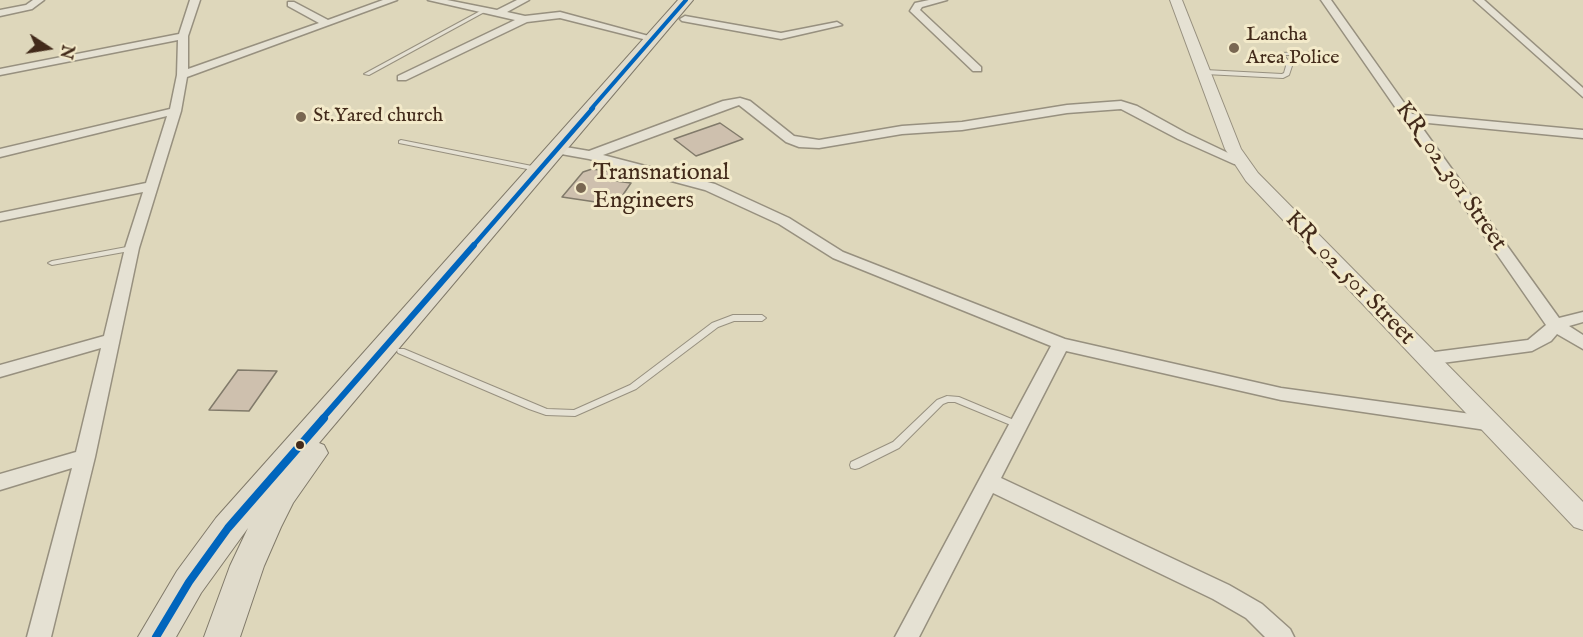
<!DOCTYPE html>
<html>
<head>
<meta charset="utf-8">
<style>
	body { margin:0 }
	#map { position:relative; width:1583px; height:637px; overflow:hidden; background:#ded7bb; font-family:"IM FELL English",serif }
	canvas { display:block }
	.north { position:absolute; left:18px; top:18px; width:60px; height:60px; -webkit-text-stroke:4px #f3eaca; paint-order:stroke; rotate:102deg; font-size:16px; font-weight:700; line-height:24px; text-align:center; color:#422a1a }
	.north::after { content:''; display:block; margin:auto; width:21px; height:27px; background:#422a1a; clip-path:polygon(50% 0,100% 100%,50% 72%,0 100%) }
</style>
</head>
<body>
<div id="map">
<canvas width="1583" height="637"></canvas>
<div class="north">N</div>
</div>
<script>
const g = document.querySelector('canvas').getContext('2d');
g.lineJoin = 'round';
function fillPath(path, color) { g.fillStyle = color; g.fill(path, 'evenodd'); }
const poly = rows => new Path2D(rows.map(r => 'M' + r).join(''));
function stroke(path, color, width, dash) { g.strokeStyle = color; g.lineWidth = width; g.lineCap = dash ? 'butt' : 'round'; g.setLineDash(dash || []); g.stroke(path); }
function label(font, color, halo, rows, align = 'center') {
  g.font = font + ' "IM FELL English",serif'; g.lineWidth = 6; g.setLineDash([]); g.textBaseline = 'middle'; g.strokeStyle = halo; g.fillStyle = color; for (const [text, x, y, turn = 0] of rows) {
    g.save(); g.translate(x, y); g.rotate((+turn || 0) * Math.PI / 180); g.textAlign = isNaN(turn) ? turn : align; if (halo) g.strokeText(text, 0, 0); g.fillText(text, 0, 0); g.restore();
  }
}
const building = poly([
	[720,123,743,139,696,156,674,139,720,123],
	[592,169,614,172,608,180,631,183,616,205,562,197,583,172,592,169],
	[238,370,277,371,249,411,209,410,238,370]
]);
const service = poly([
	[484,9,488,10,369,75,364,74,484,9],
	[1314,52,1314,54,1312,55,1284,55,1292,66,1289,75,1283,78,1205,74,1202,72,1205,70,1282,74,1284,73,1286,66,1277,54,1278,53,1314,52],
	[401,140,537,167,540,169,537,171,399,143,399,141,401,140],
	[132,246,136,248,135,250,52,265,48,263,52,261,132,246],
	[733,315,762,315,766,318,762,321,734,321,718,327,636,389,575,416,546,415,529,409,398,353,397,351,398,349,404,349,547,409,574,410,630,385,712,323,733,315],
	[947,396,959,397,1021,423,1023,425,1021,427,1018,428,955,402,948,402,943,404,899,448,859,468,855,469,851,468,850,465,851,462,893,442,937,400,947,396]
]);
const minor = poly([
	[33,0,44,0,32,9,0,16,0,10,26,5,33,0],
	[190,0,200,0,188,36,188,69,319,23,288,6,288,2,294,2,328,20,383,0,397,0,187,77,181,111,139,248,95,457,51,637,27,637,72,468,0,490,0,474,76,452,101,348,0,377,0,365,104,336,125,248,143,192,0,221,0,213,146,183,167,116,0,157,0,149,170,109,177,75,178,40,0,75,0,69,179,34,190,0],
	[428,0,447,0,497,10,517,0,529,0,507,12,525,16,560,12,656,38,651,41,560,18,527,22,406,80,398,80,398,76,515,20,428,0],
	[929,0,947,0,922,7,920,10,981,67,981,71,973,71,910,11,915,3,929,0],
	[1321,0,1331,0,1412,114,1583,130,1583,138,1418,122,1559,318,1583,312,1583,322,1569,326,1583,335,1583,349,1557,334,1551,341,1532,351,1427,365,1421,363,1418,359,1427,353,1528,340,1546,325,1321,0],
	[1474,0,1484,0,1583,88,1583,97,1474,0],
	[685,16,781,33,837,22,842,25,781,39,682,21,680,19,685,16],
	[740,98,750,101,794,136,819,140,902,126,962,122,1067,105,1121,101,1137,106,1186,133,1245,161,1244,164,1234,164,1178,139,1121,109,1067,113,962,130,902,134,819,148,799,147,786,142,739,105,603,155,715,184,789,218,843,252,1065,339,1281,388,1493,417,1500,419,1502,424,1500,429,1493,431,1281,400,1066,351,1001,478,1229,585,1262,604,1290,629,1294,637,1265,637,1246,618,1213,599,993,493,919,637,895,637,1051,346,833,258,779,224,705,190,589,159,550,152,548,149,554,145,589,151,723,101,740,98]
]);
const tertiary = poly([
	[1170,0,1182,0,1241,149,1258,173,1583,502,1583,530,1574,527,1246,181,1225,149,1170,0]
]);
const primary = poly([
	[678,0,693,0,319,443,324,445,328,453,293,503,281,527,264,566,240,637,204,637,230,566,248,528,201,593,176,637,138,637,177,571,216,518,678,0]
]);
const bus1Far3 = poly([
	[591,109,686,0]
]);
const bus1Far2 = poly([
	[473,246,593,108]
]);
const bus1Far1 = poly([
	[322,419,474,245]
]);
const bus1 = poly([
	[156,637,189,582,228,528,324,418]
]);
const markers = [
	[1234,48,6,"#796752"],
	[301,117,6,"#796752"],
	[581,188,6,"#796752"],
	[300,445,5,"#422a1a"]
];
const farPoinames = [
	["Lancha",1246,36],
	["Area Police",1246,59],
	["St.Yared church",313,117]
];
const poiNames = [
	["Transnational",593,174],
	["Engineers",593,202]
];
const streetNames = [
	["KR_02_301 Street",1450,177,55],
	["KR_02_501 Street",1349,279,46]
];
fillPath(building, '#cec0ae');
stroke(building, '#817a6a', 1.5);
stroke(service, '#97907f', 2);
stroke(minor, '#97907f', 3);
stroke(tertiary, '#97907f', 2);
stroke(primary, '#817a6a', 2);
fillPath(service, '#e5e1d3');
fillPath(minor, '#e5e1d3');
fillPath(tertiary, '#e5e1d3');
fillPath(primary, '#e0dbcb');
stroke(bus1Far3, '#0065bd', 4);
stroke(bus1Far2, '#0065bd', 4.5);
stroke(bus1Far1, '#0065bd', 6);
stroke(bus1, '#0065bd', 8);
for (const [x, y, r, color] of markers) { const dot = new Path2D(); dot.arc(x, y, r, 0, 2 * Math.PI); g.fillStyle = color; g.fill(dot); stroke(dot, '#f3eaca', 2); }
label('20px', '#422a1a', '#f3eaca', farPoinames, 'left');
label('24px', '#422a1a', '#f3eaca', poiNames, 'left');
label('24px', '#422a1a', '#f3eaca', streetNames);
</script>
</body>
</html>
